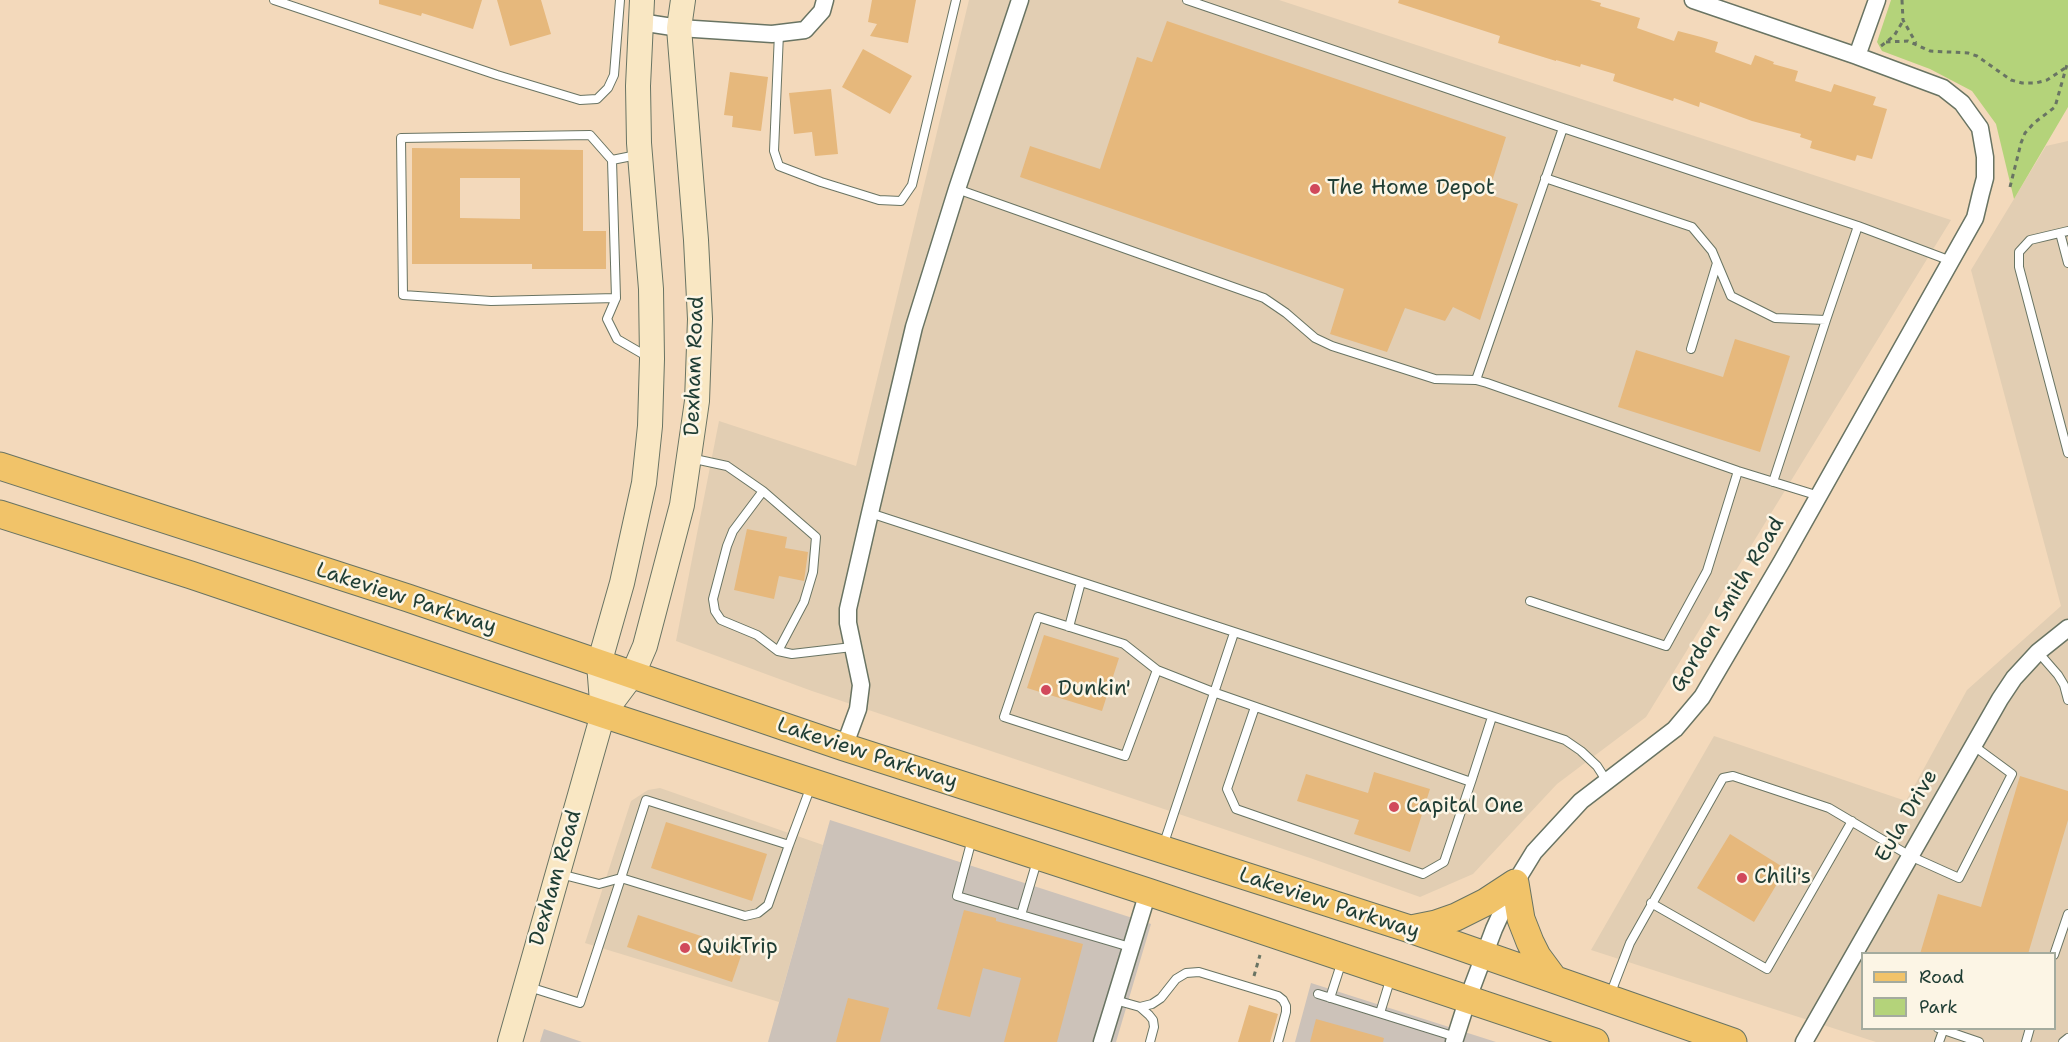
<!DOCTYPE html>
<html>
<head>
<meta charset="utf-8">
<style>
	body { margin:0 }
	#map { position:relative; width:2068px; height:1042px; overflow:hidden; background:#f3d9bb; font-family:"Shantell Sans",sans-serif }
	canvas { display:block }
	.legend { position:absolute; left:1861px; top:952px; width:195px; height:78px; box-sizing:border-box; background:#fcf5e5; border:2px solid #a4ab9e; margin:0; padding:8px 10px; list-style:none; font-size:18px; color:#1f3d34 }
	.legend li { display:flex; align-items:center; gap:12px; height:30px }
	.legend b { width:30px; border:2px solid #a4ab9e }
</style>
</head>
<body>
<div id="map">
<canvas width="2068" height="1042"></canvas>
<ul class="legend">
<li><b style="height:8px;background:#f1c369"></b>Road</li>
<li><b style="height:16px;background:#b4d37a"></b>Park</li>
</ul>
</div>
<script>
const g = document.querySelector('canvas').getContext('2d');
g.lineJoin = 'round';
function fillPath(path, color) { g.fillStyle = color; g.fill(path, 'evenodd'); }
const poly = rows => new Path2D(rows.map(r => 'M' + r).join(''));
function stroke(path, color, width, dash) { g.strokeStyle = color; g.lineWidth = width; g.lineCap = dash ? 'butt' : 'round'; g.setLineDash(dash || []); g.stroke(path); }
function label(font, color, halo, rows, align = 'center') {
  g.font = font + ' "Shantell Sans",sans-serif'; g.lineWidth = 5; g.setLineDash([]); g.textBaseline = 'middle'; g.strokeStyle = halo; g.fillStyle = color; for (const [text, x, y, turn = 0] of rows) {
    g.save(); g.translate(x, y); g.rotate((+turn || 0) * Math.PI / 180); g.textAlign = isNaN(turn) ? turn : align; if (halo) g.strokeText(text, 0, 0); g.fillText(text, 0, 0); g.restore();
  }
}
const built = poly([
	[969,0,1279,0,1951,220,1646,717,1557,784,1473,874,1420,897,1313,859,812,691,676,641,719,421,856,466],
	[2068,141,2068,1042,1876,1042,1591,950,1714,736,1906,801,1967,690,2061,606,1971,270,2046,146],
	[1862,954,2054,954,2054,1028,1862,1028],
	[660,788,823,845,779,1002,585,943,631,801,648,790]
]);
const industrial = poly([
	[830,820,1151,924,1116,1042,768,1042],
	[1311,983,1496,1042,1295,1042],
	[544,1029,582,1042,540,1042]
]);
const green = poly([
	[1891,0,2068,0,2068,107,2014,199,1996,124,1972,91,1930,69,1882,51,1877,42]
]);
const building = poly([
	[379,0,482,0,473,29,422,13,421,16,379,4],
	[497,0,541,0,551,34,510,46],
	[872,0,916,0,908,43,870,36,877,24,868,22],
	[1399,0,1590,0,1601,3,1600,6,1640,18,1637,28,1674,41,1678,31,1701,37,1718,42,1715,52,1751,65,1755,55,1774,62,1773,64,1798,71,1795,81,1831,92,1834,84,1876,97,1873,105,1887,109,1872,159,1857,155,1855,161,1810,148,1812,141,1800,137,1801,134,1752,121,1700,102,1699,107,1674,98,1673,101,1613,81,1615,74,1581,64,1580,67,1556,60,1556,61,1498,43,1500,36,1398,3],
	[1167,21,1506,137,1488,194,1518,204,1480,320,1453,307,1445,321,1405,308,1387,352,1330,334,1344,289,1020,177,1030,146,1100,169,1137,57,1152,62],
	[863,49,912,76,890,114,842,87],
	[730,72,768,77,761,131,732,127,733,116,724,115],
	[831,89,838,154,815,156,812,132,794,134,789,93],
	[412,148,583,150,583,231,606,231,606,269,532,269,532,264,412,264],
	[460,178,520,178,520,219,460,218],
	[1735,339,1790,356,1760,452,1618,407,1636,350,1723,377],
	[747,529,787,537,785,548,808,552,804,581,779,576,774,599,734,590],
	[1044,635,1119,658,1102,711,1027,688],
	[1374,772,1430,789,1410,852,1354,834,1359,820,1297,801,1306,774,1368,793],
	[2020,776,2068,791,2068,820,2028,954,1920,954,1938,894,1981,907],
	[666,822,767,854,752,901,651,868],
	[1730,834,1786,869,1754,922,1697,888],
	[964,910,996,918,996,921,1083,944,1057,1042,1004,1042,1021,978,983,968,970,1017,937,1009],
	[638,915,743,950,732,982,627,947],
	[848,998,889,1008,880,1042,836,1042],
	[1249,1005,1278,1014,1270,1042,1238,1042],
	[1316,1019,1384,1038,1383,1042,1310,1042]
]);
const path = poly([
	[1902,0,1903,20,1916,43],
	[1886,42,1908,41,1930,51,1968,53,1977,56,2011,80,2022,83,2036,83,2047,80,2065,68],
	[1881,46,1894,36,1903,21],
	[2010,187,2021,143,2025,133,2034,123,2055,107,2068,61],
	[1254,976,1260,955]
]);
const lane = poly([
	[274,0,497,75,580,100,597,99,608,88,614,75,620,0],
	[1187,0,1563,128,1858,226,1951,261],
	[779,33,774,151,779,166,821,182,879,200,901,201,912,185,956,0],
	[612,160,616,298,607,319,617,339,648,357],
	[1545,178,1692,227,1712,251,1731,296,1775,318,1826,320,1773,482],
	[957,189,1264,298,1286,313,1315,338,1332,346,1435,379,1476,380,1487,383,1738,471,1819,496],
	[2068,231,2030,240,2019,252,2019,267,2068,453],
	[2060,233,2068,263],
	[616,298,491,301,403,295,401,138,590,135,612,160,637,155],
	[1826,320,1858,226],
	[1691,349,1717,263],
	[1476,380,1563,128],
	[690,458,727,466,763,491,733,531,727,546,713,599,715,611,721,620,757,635,778,651,792,654,852,647],
	[763,491,816,537,813,572,804,602,778,651],
	[870,513,1565,740,1581,751,1597,766,1606,780],
	[1530,601,1666,646,1707,571,1738,471],
	[1069,627,1081,582],
	[2038,652,2058,675,2064,685,2068,700],
	[1157,670,1125,756,1004,717,1038,617,1124,644,1157,670,1213,692,1471,782,1444,862,1423,874,1236,809,1227,789,1255,707],
	[1471,782,1492,717],
	[972,839,957,896,1130,947],
	[789,845,768,905,758,913,745,916,621,878,646,800,789,845,811,786],
	[1163,846,1234,633],
	[1651,903,1767,969,1852,821],
	[1021,915,1037,861],
	[2054,955,2068,914],
	[529,987,580,1003,621,878,599,884,560,874],
	[1318,994,1456,1037],
	[1610,995,1630,943,1723,778,1733,776,1829,808,1910,856,1959,878,2012,774,1974,746],
	[1330,998,1342,961],
	[1115,1000,1140,1007,1149,1015,1153,1020,1154,1027,1150,1042],
	[1140,1007,1152,1004,1161,998,1176,979,1186,973,1199,972,1278,996,1283,1000,1286,1006,1286,1012,1278,1042],
	[1380,1013,1391,977],
	[1938,1028,1979,1042],
	[1939,1042,1944,1028],
	[2026,1042,2030,1028],
	[2063,1042,2068,1038]
]);
const street = poly([
	[640,22,679,28,772,34,805,30,822,11,825,0],
	[1857,56,1877,0],
	[844,747,858,709,861,685,848,623,848,609,870,513,914,327,957,189,1020,0],
	[1102,1042,1148,892],
	[1454,1042,1468,998,1494,929,1515,883,1534,852,1581,801,1675,729,1702,697,1782,561,1975,218,1981,193,1985,178,1985,157,1980,128,1962,103,1943,88,1857,56,1693,0],
	[1804,1042,2000,699,2014,678,2038,652,2068,628]
]);
const secondary = poly([
	[603,714,633,674,645,646,682,505,697,401,700,319,696,240,679,28,683,0],
	[510,1042,603,714,599,664,622,583,644,483,650,426,652,359,651,289,639,143,638,86,642,0]
]);
const primary = poly([
	[0,466,408,598,844,747,1410,929,1733,1042],
	[0,514,191,575,603,714,1148,892,1595,1042],
	[1411,929,1436,924,1456,917,1486,902,1515,883,1521,919,1530,942,1537,956,1554,979]
]);
const markers = [
	[1315,189,6,"#d1495b"],
	[1046,690,6,"#d1495b"],
	[1394,807,6,"#d1495b"],
	[1742,878,6,"#d1495b"],
	[685,948,6,"#d1495b"]
];
const poiNames = [
	["The Home Depot",1327,189],
	["Dunkin'",1058,690],
	["Capital One",1406,807],
	["Chili's",1754,878],
	["QuikTrip",697,948]
];
const streetNames = [
	["Dexham Road",695,366,-88],
	["Lakeview Parkway",406,599,18],
	["Gordon Smith Road",1728,605,-59],
	["Lakeview Parkway",867,754,18],
	["Eula Drive",1907,816,-60],
	["Dexham Road",556,878,-74],
	["Lakeview Parkway",1329,904,18]
];
fillPath(built, '#e2ceb3');
fillPath(industrial, '#ccc2b9');
fillPath(green, '#b4d37a');
fillPath(building, '#e6b87c');
stroke(lane, '#697463', 10);
stroke(street, '#697463', 19);
stroke(secondary, '#697463', 26);
stroke(primary, '#697463', 29);
stroke(path, '#697463', 3, [4.5, 4.5]);
stroke(lane, '#fff', 8);
stroke(street, '#fff', 16);
stroke(secondary, '#f9e7c3', 24);
stroke(primary, '#f1c369', 27);
for (const [x, y, r, color] of markers) { const dot = new Path2D(); dot.arc(x, y, r, 0, 2 * Math.PI); g.fillStyle = color; g.fill(dot); stroke(dot, '#fcf5e5', 2); }
label('21px', '#1f3d34', '#fcf5e5', poiNames, 'left');
label('21px', '#1f3d34', '#fcf5e5', streetNames);
</script>
</body>
</html>
